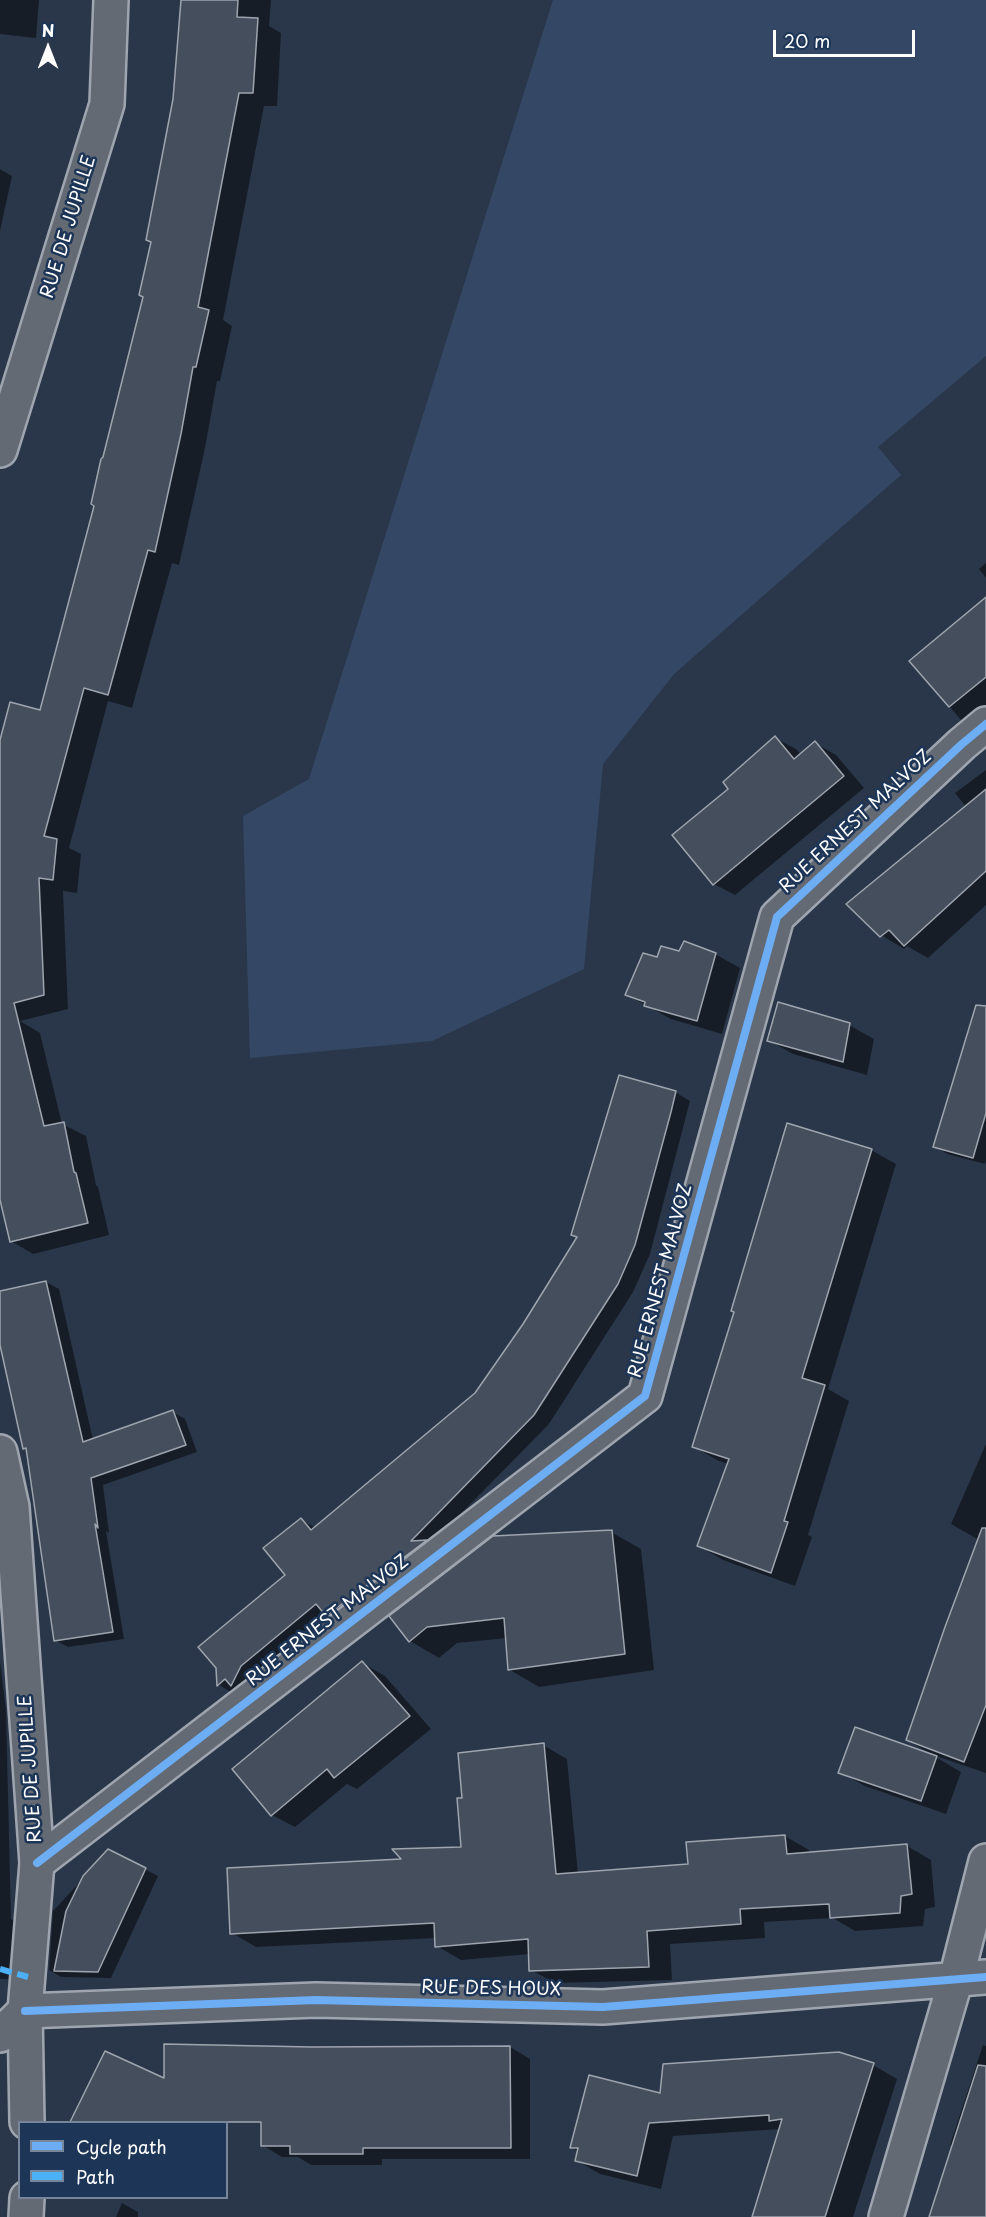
<!DOCTYPE html>
<html>
<head>
<meta charset="utf-8">
<style>
	body { margin:0 }
	#map { position:relative; width:986px; height:2217px; overflow:hidden; background:#2a374a; font-family:"Playpen Sans",sans-serif }
	canvas { display:block }
	.legend { position:absolute; left:18px; top:2121px; width:210px; height:78px; box-sizing:border-box; background:#1d3557; border:2px solid #77869a; margin:0; padding:8px 10px; list-style:none; font-size:18px; color:#fff }
	.legend li { display:flex; align-items:center; gap:12px; height:30px }
	.legend b { width:30px; border:2px solid #77869a }
	.north { position:absolute; left:18px; top:18px; width:60px; height:60px; -webkit-text-stroke:4px #1d3557; paint-order:stroke; rotate:0deg; font-size:16px; font-weight:700; line-height:24px; text-align:center; color:#fff }
	.north::after { content:''; display:block; margin:auto; width:21px; height:27px; background:#fff; clip-path:polygon(50% 0,100% 100%,50% 72%,0 100%) }
	.scale { position:absolute; left:773px; top:30px; width:142px; height:27px; box-sizing:border-box; border:3px solid #fff; border-top:0; padding-left:8px; font-size:18px; line-height:21px; white-space:nowrap; color:#fff; -webkit-text-stroke:4px #1d3557; paint-order:stroke }
</style>
</head>
<body>
<div id="map">
<canvas width="986" height="2217"></canvas>
<ul class="legend">
<li><b style="height:8px;background:#6dadf4"></b>Cycle path</li>
<li><b style="height:8px;background:#4cb0f7"></b>Path</li>
</ul>
<div class="north">N</div>
<div class="scale">20 m</div>
</div>
<script>
const g = document.querySelector('canvas').getContext('2d');
g.lineJoin = 'round';
function fillPath(path, color) { g.fillStyle = color; g.fill(path, 'evenodd'); }
const poly = rows => new Path2D(rows.map(r => 'M' + r).join(''));
function stroke(path, color, width, dash) { g.strokeStyle = color; g.lineWidth = width; g.lineCap = dash ? 'butt' : 'round'; g.setLineDash(dash || []); g.stroke(path); }
function label(font, color, halo, rows, align = 'center') {
  g.font = font + ' "Playpen Sans",sans-serif'; g.lineWidth = 5; g.setLineDash([]); g.textBaseline = 'middle'; g.strokeStyle = halo; g.fillStyle = color; for (const [text, x, y, turn = 0] of rows) {
    g.save(); g.translate(x, y); g.rotate((+turn || 0) * Math.PI / 180); g.textAlign = isNaN(turn) ? turn : align; if (halo) g.strokeText(text, 0, 0); g.fillText(text, 0, 0); g.restore();
  }
}
const green = poly([
	[553,0,986,0,986,356,878,447,901,475,674,674,603,764,584,969,432,1041,250,1058,243,816,309,779]
]);
const shadow = poly([
	[0,0,39,0,36,38,0,34],
	[183,0,271,0,269,26,281,33,277,106,264,106,223,320,232,326,220,381,217,381,205,448,179,565,172,563,132,708,108,701,69,848,81,854,77,893,63,891,68,1009,20,1021,40,1033,62,1124,86,1136,96,1185,98,1187,109,1235,33,1254,11,1241,0,1194,0,737,41,712,96,506,144,297,175,99],
	[0,169,12,176,0,231],
	[986,563,986,578,979,569],
	[986,598,986,731,984,733,961,720,911,661],
	[775,738,796,749,801,755,815,743,836,755,864,788,735,895,714,884,730,789],
	[986,770,986,905,928,958,907,946,904,949,881,935,966,807,955,793],
	[680,953,715,954,740,968,722,1034,671,1019,627,995,658,958],
	[849,1025,874,1039,867,1075,793,1054,768,1040],
	[986,1082,986,1161,985,1164,947,1154,935,1146],
	[675,1092,690,1101,650,1254,633,1292,549,1424,431,1544,342,1624,328,1615,233,1693,219,1685,218,1668,287,1575,301,1520,316,1528,476,1394,525,1325,578,1238,572,1235],
	[871,1150,896,1164,828,1389,849,1401,808,1535,812,1537,795,1586,723,1560,699,1546,728,1464,719,1461,694,1447,736,1312],
	[46,1282,59,1289,93,1440,173,1412,185,1419,197,1452,103,1485,109,1533,106,1531,124,1639,68,1647,55,1640,28,1450,25,1448,0,1337,0,1292],
	[986,1444,986,1773,933,1755,907,1740,979,1540,951,1524],
	[611,1532,641,1549,654,1670,539,1687,510,1670,507,1638,457,1643,439,1658,410,1641,391,1617],
	[0,1661,6,1711,11,1919,34,1931,30,1980,0,1979],
	[362,1663,385,1676,431,1729,357,1789,347,1784,295,1827,272,1815],
	[543,1745,567,1759,578,1874,689,1865,785,1836,809,1850,809,1853,907,1846,931,1860,935,1907,925,1909,923,1926,855,1931,833,1918,764,1922,765,1938,670,1944,672,1980,555,1983,531,1970,530,1954,461,1960,437,1946,436,1938,256,1947,232,1933,404,1860,462,1848,464,1799],
	[934,1756,961,1772,946,1814,865,1786,840,1772],
	[109,1851,158,1876,111,1978,61,1977,49,1970,53,1911],
	[983,2045,986,2046,986,2217,930,2217,953,2147,950,2145],
	[510,2047,530,2059,530,2159,382,2159,382,2165,311,2165,298,2157,282,2157,262,2145,262,2122,161,2120,159,2122,72,2122,106,2053,165,2081,312,2048],
	[873,2065,897,2079,853,2217,753,2217,781,2129,673,2136,661,2189,600,2174,576,2160,579,2152,572,2148,661,2095],
	[122,2203,138,2212,138,2217,116,2217]
]);
const building = poly([
	[181,0,238,0,237,17,258,18,253,93,239,93,198,307,209,310,196,367,193,367,181,434,155,552,148,550,108,695,84,688,44,836,57,839,53,880,39,878,44,995,14,1003,44,1126,64,1122,74,1172,76,1173,88,1223,10,1242,0,1200,0,740,10,702,40,710,94,506,91,504,101,459,103,457,143,297,139,295,151,242,146,240,173,99,181,0],
	[986,597,986,677,949,707,909,661,986,597],
	[775,736,794,759,815,741,844,776,713,885,672,835,728,789,723,782,775,736],
	[986,789,986,871,904,946,889,930,880,937,846,904,986,789],
	[684,941,716,953,697,1021,644,1006,645,1002,625,995,643,953,657,957,661,946,679,951,684,941],
	[778,1002,850,1023,843,1062,767,1041,778,1002],
	[976,1005,986,1006,986,1113,973,1158,933,1147,976,1005],
	[619,1075,676,1091,671,1112,635,1245,618,1284,534,1415,411,1541,427,1540,326,1616,316,1604,241,1666,231,1686,225,1679,217,1686,216,1668,198,1647,285,1575,263,1548,301,1518,311,1530,475,1393,523,1324,577,1237,571,1235,619,1075],
	[787,1123,872,1149,802,1378,825,1385,784,1521,788,1522,771,1573,697,1546,729,1459,692,1447,734,1312,731,1311,787,1123],
	[46,1281,83,1442,173,1410,186,1445,91,1478,98,1528,95,1524,113,1632,54,1641,26,1448,23,1449,0,1345,0,1291,46,1281],
	[982,1528,986,1528,986,1705,964,1762,906,1740,945,1627,982,1528],
	[612,1530,625,1654,508,1670,504,1618,427,1627,409,1642,389,1616,493,1536,612,1530],
	[362,1661,410,1716,334,1778,327,1769,271,1816,232,1769,362,1661],
	[855,1727,937,1756,921,1801,838,1773,855,1727],
	[544,1743,556,1874,688,1864,686,1842,785,1835,787,1854,907,1844,912,1894,901,1896,900,1913,830,1918,829,1904,740,1909,741,1924,647,1931,649,1967,529,1971,528,1939,435,1947,434,1923,230,1934,227,1868,401,1859,392,1849,461,1847,457,1798,462,1798,458,1753,544,1743],
	[108,1849,146,1868,98,1972,54,1971,66,1911,83,1876,108,1849],
	[164,2044,312,2047,510,2046,511,2148,363,2148,363,2154,290,2154,290,2146,261,2146,261,2122,70,2122,105,2051,164,2078,164,2044],
	[839,2052,874,2063,825,2217,752,2217,782,2119,769,2121,769,2115,649,2123,637,2176,575,2161,578,2148,570,2148,589,2075,660,2093,663,2064,839,2052],
	[978,2065,986,2066,986,2217,929,2217,978,2065]
]);
const street = poly([
	[37,1863,645,1396,777,917,962,744,986,724],
	[0,2035,25,2011,316,2000,603,2007,986,1977],
	[886,2217,956,1979,986,1861]
]);
const secondary = poly([
	[0,450,107,104,111,0],
	[0,1452,12,1507,37,1863,25,2011,27,2122],
	[26,2217,27,2198]
]);
const quiet = poly([
	[0,1969,28,1977]
]);
const cycleway = poly([
	[37,1863,645,1396,777,917,962,744,986,724],
	[25,2011,316,2000,603,2007,986,1977]
]);
const streetNames = [
	["RUE DE JUPILLE",69,227,-73],
	["RUE ERNEST MALVOZ",856,822,-43],
	["RUE ERNEST MALVOZ",661,1281,-75],
	["RUE ERNEST MALVOZ",328,1621,-38],
	["RUE DE JUPILLE",31,1769,-94],
	["RUE DES HOUX",491,1989,1]
];
fillPath(green, '#344865');
fillPath(shadow, '#0007');
fillPath(building, '#444e5c');
stroke(building, '#9fa5ae', 1.5);
stroke(street, '#9fa5ae', 38);
stroke(secondary, '#9fa5ae', 38);
stroke(street, '#636a74', 33);
stroke(secondary, '#636a74', 33);
stroke(quiet, '#4cb0f7', 6, [12, 6]);
stroke(cycleway, '#6dadf4', 8);
label('18px', '#fff', '#1d3557', streetNames);
</script>
</body>
</html>
